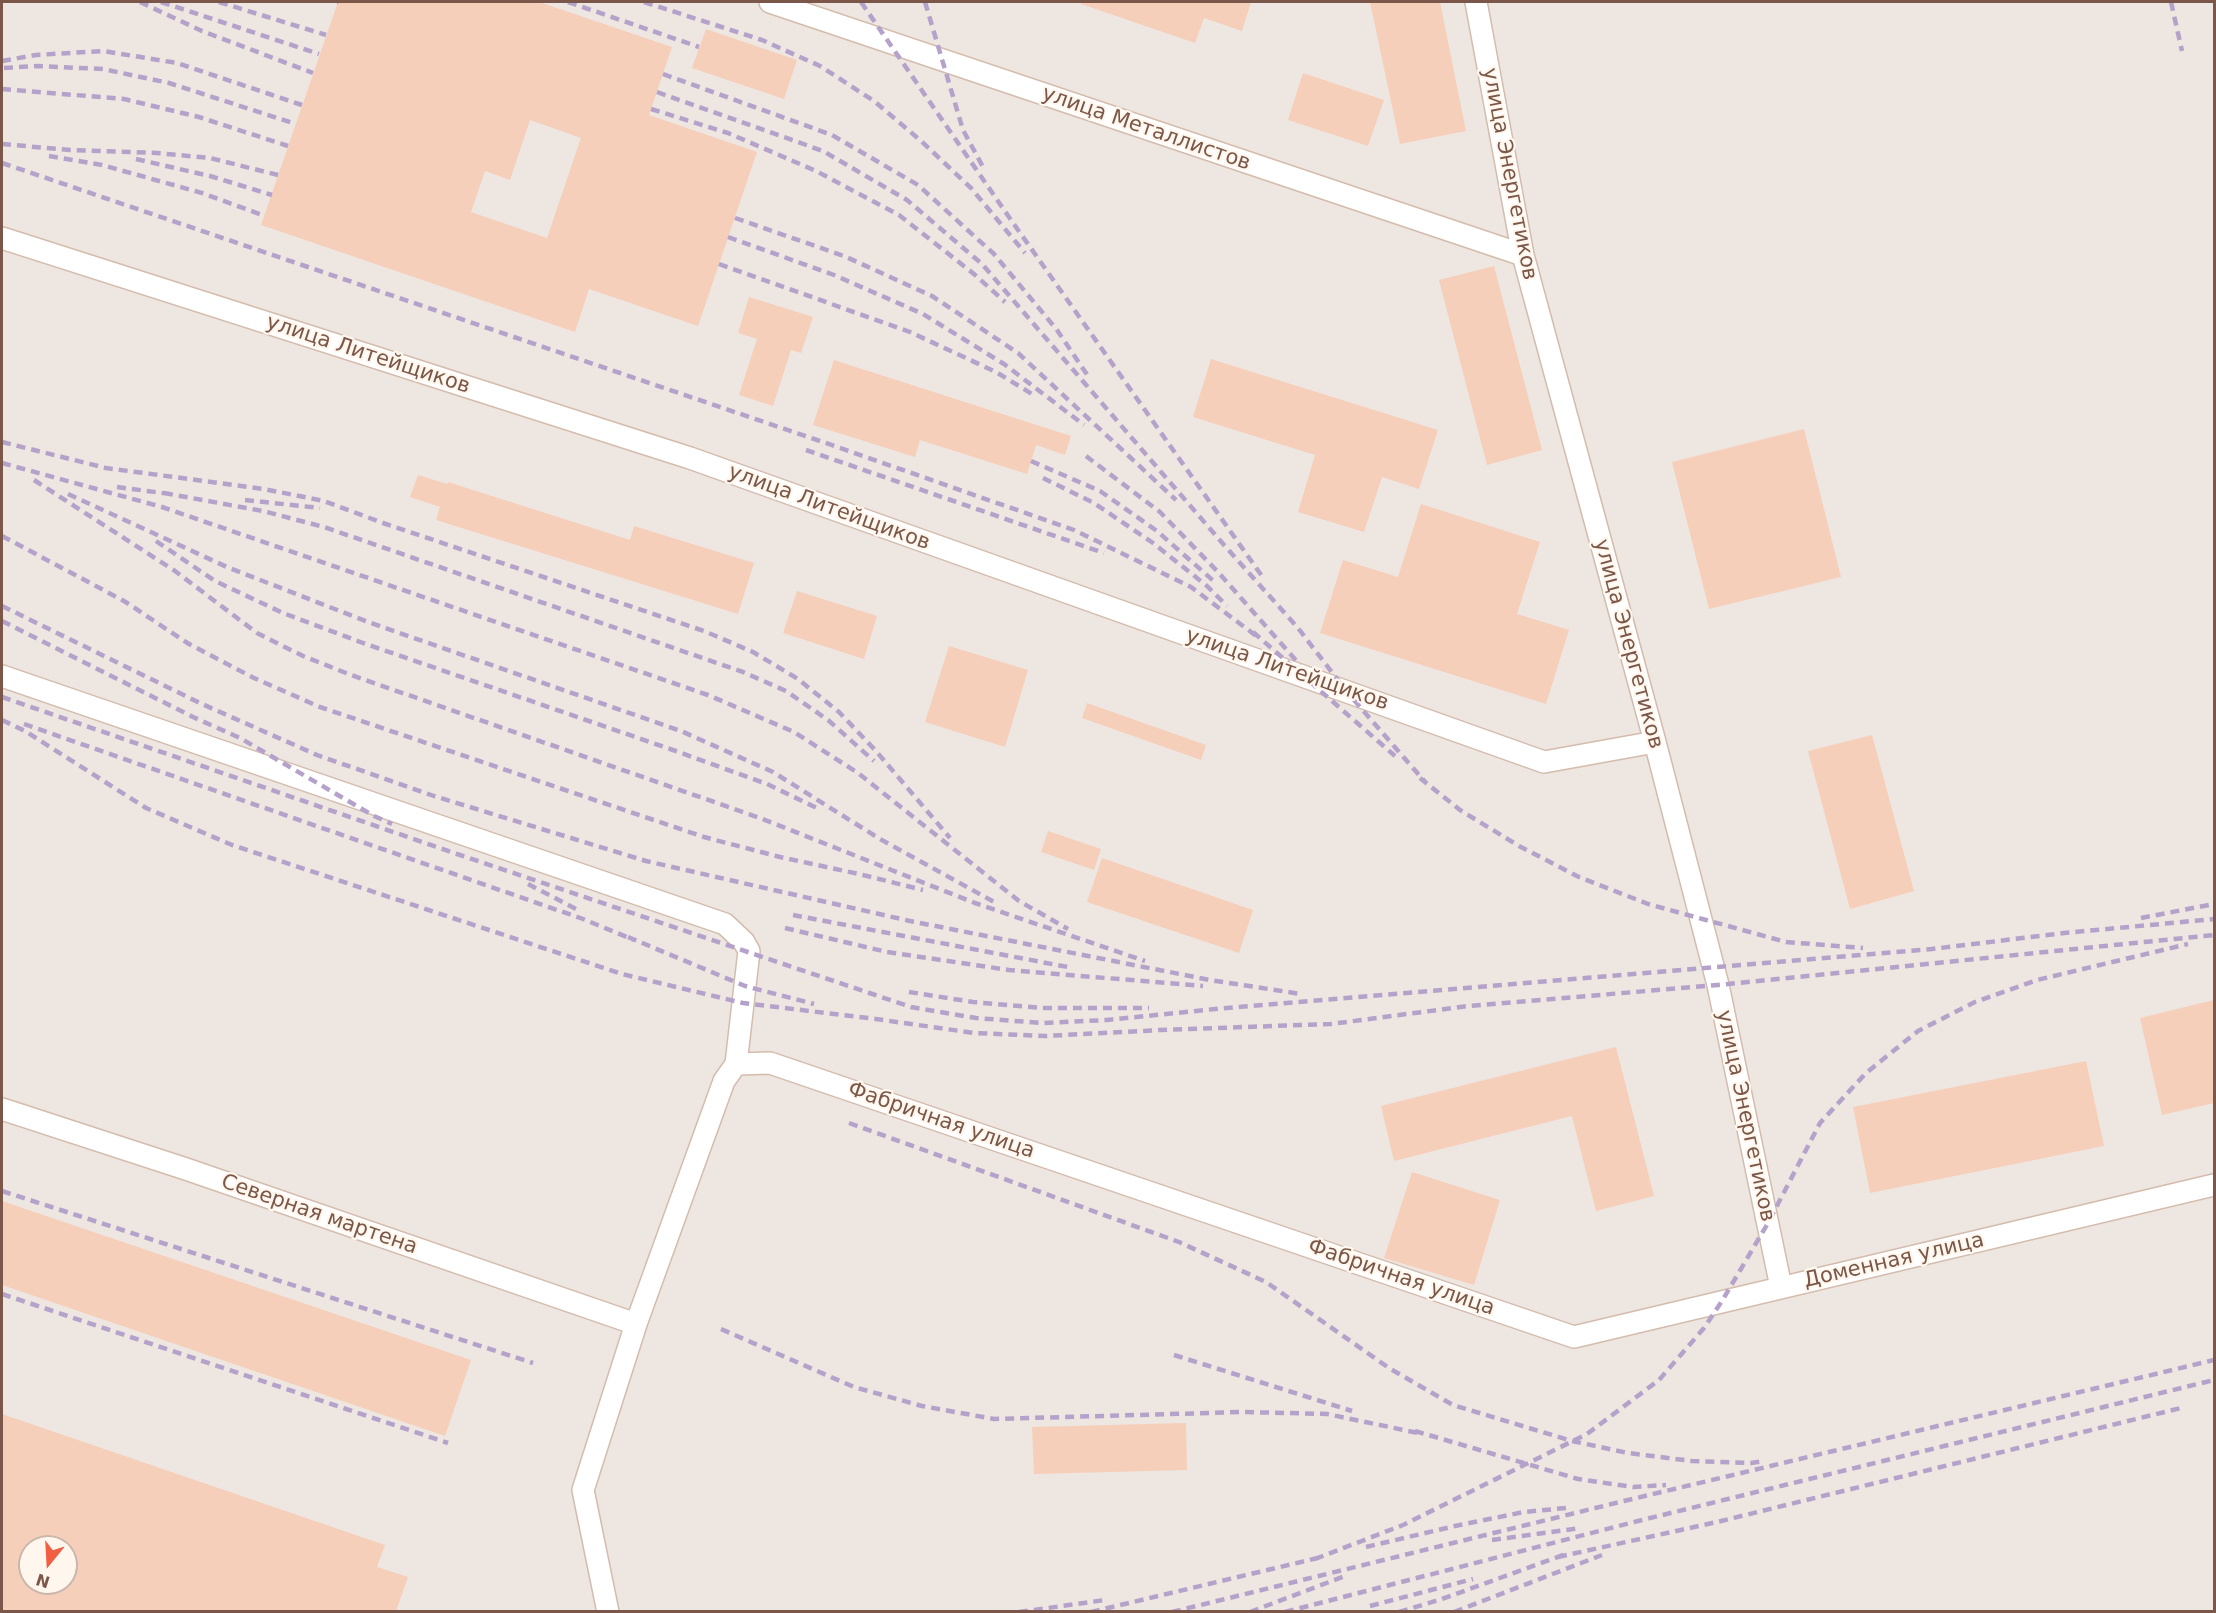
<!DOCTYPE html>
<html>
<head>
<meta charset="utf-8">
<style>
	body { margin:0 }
	#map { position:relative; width:2216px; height:1613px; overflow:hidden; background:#fef3e6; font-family:"DejaVu Sans",sans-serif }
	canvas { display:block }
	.frame { position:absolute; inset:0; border:3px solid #7a5748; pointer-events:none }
	.north { position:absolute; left:18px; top:1535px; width:60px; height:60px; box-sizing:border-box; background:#fff7ee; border:2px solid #cab7ac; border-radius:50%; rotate:198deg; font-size:16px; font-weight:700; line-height:24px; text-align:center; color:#7a5748 }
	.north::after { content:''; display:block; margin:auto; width:21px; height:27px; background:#f25e41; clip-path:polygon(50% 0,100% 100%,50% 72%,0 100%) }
</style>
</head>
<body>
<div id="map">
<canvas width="2216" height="1613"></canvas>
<div class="frame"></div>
<div class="north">N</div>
</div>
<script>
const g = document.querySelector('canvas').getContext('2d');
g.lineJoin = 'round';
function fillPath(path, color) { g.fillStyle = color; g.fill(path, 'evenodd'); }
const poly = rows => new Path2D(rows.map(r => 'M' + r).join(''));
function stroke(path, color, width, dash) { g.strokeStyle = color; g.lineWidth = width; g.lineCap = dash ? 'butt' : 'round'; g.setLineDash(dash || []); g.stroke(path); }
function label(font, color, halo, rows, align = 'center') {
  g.font = font + ' "DejaVu Sans",sans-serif'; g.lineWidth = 4.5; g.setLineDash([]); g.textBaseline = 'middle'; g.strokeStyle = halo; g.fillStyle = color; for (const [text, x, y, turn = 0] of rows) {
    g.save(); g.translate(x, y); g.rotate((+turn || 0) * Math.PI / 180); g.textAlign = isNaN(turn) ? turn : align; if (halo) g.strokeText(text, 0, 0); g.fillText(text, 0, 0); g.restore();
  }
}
const industrial = poly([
	[2,2,2214,2,2214,1611,2,1612],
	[30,1547,66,1547,66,1583,30,1583]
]);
const building = poly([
	[338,2,539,2,672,47,649,115,757,152,698,326,589,289,575,332,261,225],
	[530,120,581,138,547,238,471,212,485,171,510,180],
	[1081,2,1251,2,1242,31,1204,18,1195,43,1081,4],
	[1370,2,1440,2,1466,131,1400,144],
	[706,29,797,60,784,99,692,68],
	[1303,73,1384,100,1368,146,1288,120],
	[1494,266,1542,450,1487,465,1439,280],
	[749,297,813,317,801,353,791,350,773,406,739,395,757,339,738,333],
	[1211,359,1438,430,1419,489,1382,477,1364,532,1298,512,1315,455,1193,417],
	[834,360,1071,436,1065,455,1036,445,1027,474,920,440,915,457,813,425],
	[1804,429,1841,577,1709,609,1672,462],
	[418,475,447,484,448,482,630,540,634,526,754,563,738,614,436,520,440,507,410,497],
	[1421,504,1540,542,1517,614,1569,630,1546,704,1320,633,1343,560,1398,577],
	[797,591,877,616,864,659,783,633],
	[949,646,1028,670,1005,747,925,722],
	[1087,703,1206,745,1201,760,1082,718],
	[1872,735,1914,891,1850,909,1808,751],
	[1048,831,1101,849,1094,870,1041,852],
	[1102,858,1253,910,1239,953,1087,902],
	[2214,1000,2214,1103,2162,1115,2140,1018],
	[1616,1047,1654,1196,1596,1211,1572,1116,1394,1161,1381,1106],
	[2086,1061,2104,1146,1870,1193,1853,1107],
	[1412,1172,1500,1200,1474,1285,1384,1258],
	[2,1201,471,1360,445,1436,2,1285],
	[2,1414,385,1545,377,1567,408,1577,396,1611,2,1611],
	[30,1547,66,1547,66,1583,30,1583],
	[1186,1423,1187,1470,1034,1474,1032,1427]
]);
const minor = poly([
	[770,2,1523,255],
	[1476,2,1523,255,1655,742,1718,985,1781,1287],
	[2,238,690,458,1544,762,1655,742],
	[2,676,725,924,744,942,749,951,736,1064],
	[2,1109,186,1169,636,1324],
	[608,1612,583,1490,636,1324,724,1081,736,1064,770,1063,1574,1337,2214,1185]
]);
const rail = poly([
	[140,2,202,31,313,73],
	[161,2,319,54],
	[219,2,326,35],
	[337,2,338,2],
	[568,2,699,47],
	[644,2,762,40,820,66,874,101,920,140,971,188,1025,253],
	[861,2,1011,220,1264,579],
	[925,2,963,130,983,167],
	[2171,2,2182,51],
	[2,61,36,55,103,51,177,63,302,105],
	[4,68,37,66,103,69,169,83,296,124],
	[663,74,832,135,918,185,994,254,1057,330,1088,376],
	[2,89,124,99,199,117,288,146],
	[657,92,823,151,907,200,982,264,1224,545,1298,628,1347,692,1426,783],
	[651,109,728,133,816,171,899,215,974,274,1005,302],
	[2,144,70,150,157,153,210,158,278,175],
	[49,156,102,165,202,193,265,216],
	[136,159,210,176,272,195],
	[2,163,823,442,1074,530,1191,587,1259,638],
	[735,218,844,256,932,296,1018,353,1176,500],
	[728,237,834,275,923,314,1004,364,1084,425],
	[719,264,910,332,996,372,1032,394],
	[2,442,106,468,264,489,324,501,383,523,704,631,753,652,798,679,839,712,876,751,950,838],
	[806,450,1104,553],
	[1086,456,1160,512,1218,572,1300,665],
	[1031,461,1100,491,1157,531,1217,584],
	[2,463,162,507,708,695,794,732,858,773,1019,901,1068,929],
	[1043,478,1094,503,1153,543,1207,586,1227,606],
	[34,480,175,571,257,633,303,656,351,675,760,818,975,903,1145,961],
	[117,487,170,494],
	[164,493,263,511,324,527,743,672,786,691,828,720,874,761],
	[68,494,227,567,368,622,681,731,773,772,880,839,996,903],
	[245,500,320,508],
	[2,536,124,601,189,644,254,678,320,707,704,837,780,857,859,874,923,890],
	[156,541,215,581,283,613,363,643,673,750,767,784,821,810],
	[2,606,202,704,317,755,434,796,646,861,910,921,1210,980,1301,994],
	[2,621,193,717,240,738,374,816,392,824],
	[1253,632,1395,756],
	[2,697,460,855,911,1007,976,1018,1042,1023,1107,1020,1215,1009,1932,949,2064,933,2214,919],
	[2,720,25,731,146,808,232,845,622,974,743,1003,876,1019,974,1033,1046,1036,1160,1030,1331,1024,1468,1006,1718,985,2214,935],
	[24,724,583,919,634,940],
	[1420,778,1460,810,1519,846,1579,877,1648,904,1786,942,1863,948],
	[528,884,576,909],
	[793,915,1073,968],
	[2141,918,2214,904],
	[785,928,887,952,1009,970,1203,986],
	[628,937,745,986,814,1004],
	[909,992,973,1002,1042,1008,1149,1008],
	[849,1123,1179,1242,1266,1282,1389,1368,1453,1405,1572,1441,1628,1453,1692,1461,1751,1463,1765,1461],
	[2,1191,533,1363],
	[2,1294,448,1443],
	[721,1329,854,1387,922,1406,994,1419,1243,1412,1327,1414,1423,1434],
	[1174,1355,1352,1411],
	[1415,1431,1578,1479,1633,1487,1666,1485],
	[1492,1540,1581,1528],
	[1366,1547,1455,1526,1524,1512,1566,1508],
	[1558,1557,1717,1522,2181,1408],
	[1315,1559,1403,1525,1587,1434,1659,1380,1704,1328,1722,1301,1768,1223,1820,1123,1866,1073,1918,1031,1975,1002,2037,980,2188,944],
	[1370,1606,1473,1579],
	[1019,1612,1105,1600],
	[1091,1612,1322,1557],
	[1172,1612,1624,1501,2214,1360],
	[1250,1612,1345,1576],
	[1285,1612,1638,1521,2214,1380],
	[1399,1612,1442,1599,1566,1554],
	[1454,1612,1602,1555]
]);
const streetNames = [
	["улица Металлистов",1146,129,19],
	["улица Энергетиков",1509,174,79],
	["улица Литейщиков",368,355,18],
	["улица Литейщиков",829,508,20],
	["улица Энергетиков",1628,644,75],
	["улица Литейщиков",1287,670,19],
	["улица Энергетиков",1745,1116,78],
	["Фабричная улица",941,1121,19],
	["Северная мартена",319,1215,19],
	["Доменная улица",1894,1261,-13],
	["Фабричная улица",1401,1278,19]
];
fillPath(industrial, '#eee6e0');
fillPath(building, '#f6cfbb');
stroke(minor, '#d4bcad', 24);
stroke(minor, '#fff', 21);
stroke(rail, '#b5a2ca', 4.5, [9, 6]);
label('21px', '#7a5748', '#fff7ee', streetNames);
</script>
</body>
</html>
